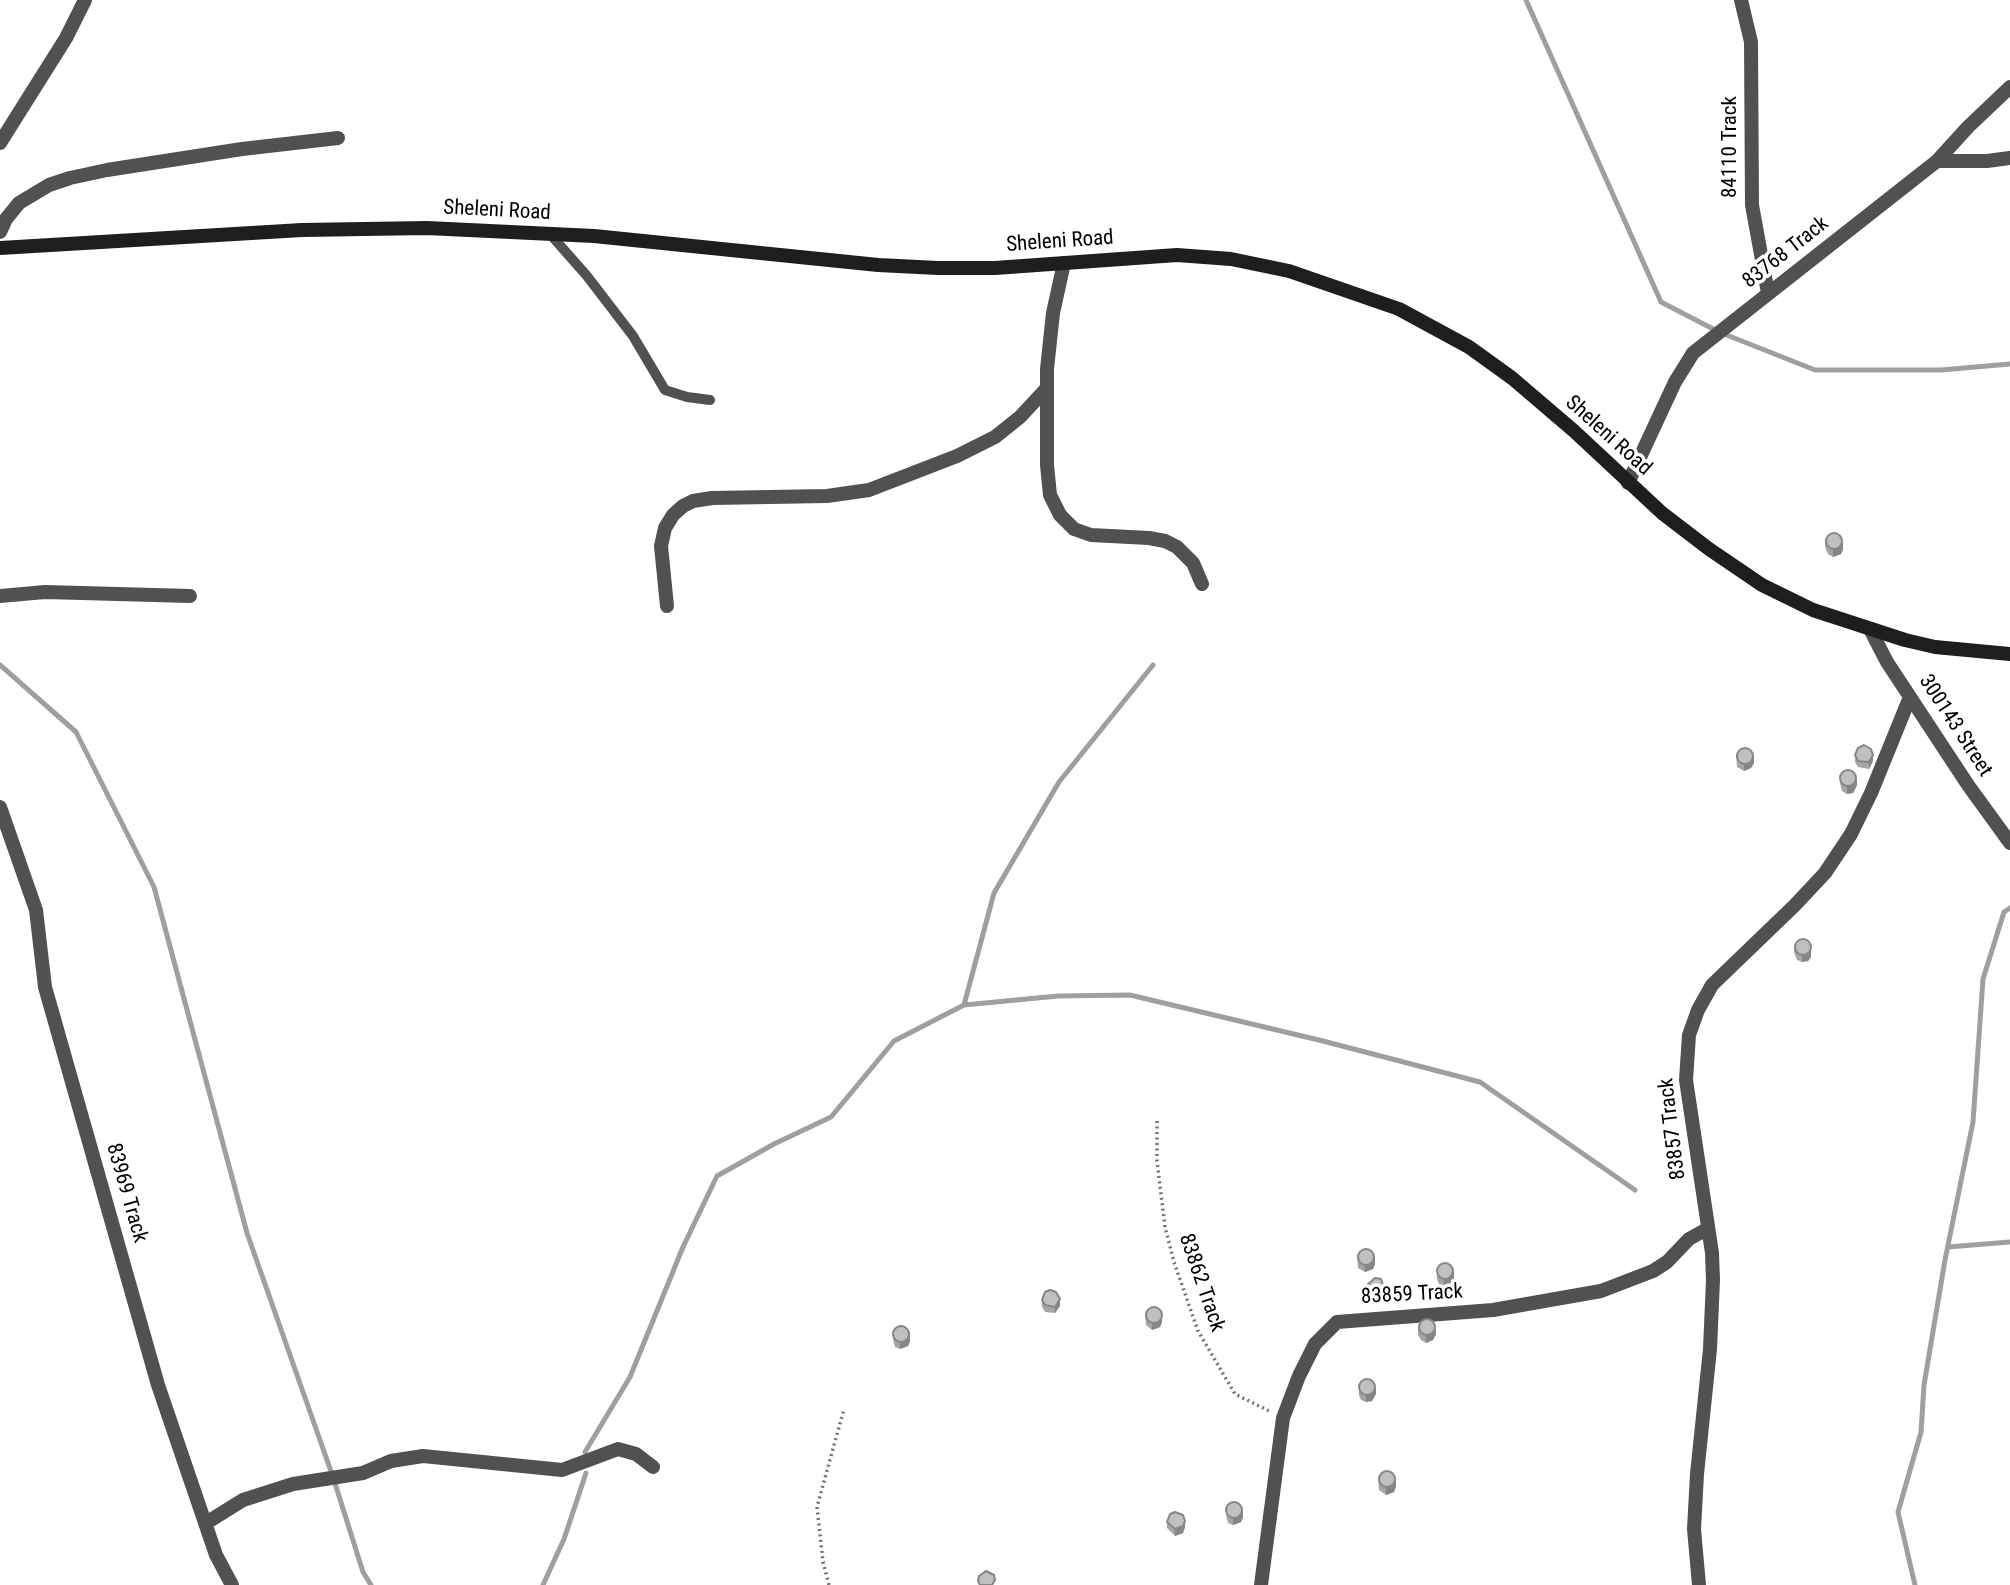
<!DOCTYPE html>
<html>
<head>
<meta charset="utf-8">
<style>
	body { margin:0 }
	canvas { display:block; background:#fff }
</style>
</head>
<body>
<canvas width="2010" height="1585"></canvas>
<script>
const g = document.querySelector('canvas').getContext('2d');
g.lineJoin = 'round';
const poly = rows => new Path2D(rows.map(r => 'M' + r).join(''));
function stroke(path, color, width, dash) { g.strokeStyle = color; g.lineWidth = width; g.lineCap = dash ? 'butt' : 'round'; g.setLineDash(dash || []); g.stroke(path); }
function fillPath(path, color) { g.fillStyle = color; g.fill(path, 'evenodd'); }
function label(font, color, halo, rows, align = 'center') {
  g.font = font + ' "Roboto Condensed",sans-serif'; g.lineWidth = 7; g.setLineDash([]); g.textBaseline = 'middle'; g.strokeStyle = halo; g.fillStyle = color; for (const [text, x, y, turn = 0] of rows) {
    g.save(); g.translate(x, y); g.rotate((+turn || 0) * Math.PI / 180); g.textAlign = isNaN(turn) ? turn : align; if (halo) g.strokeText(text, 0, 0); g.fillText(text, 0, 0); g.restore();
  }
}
const stream = poly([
	[1526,0,1661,302,1719,332,1815,370,1941,370,2010,364],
	[0,665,76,732,154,887,247,1233,333,1477,363,1572,371,1585],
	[964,1005,994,893,1059,782,1153,665],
	[1948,1247,2010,1242],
	[585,1452,630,1377,683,1247,717,1176,774,1144,831,1117,894,1041,964,1005,1058,996,1130,995,1323,1041,1480,1082,1635,1190],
	[543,1585,564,1539,586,1473],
	[1915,1585,1898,1512,1921,1432,1924,1385,1945,1260,1973,1122,1983,979,2004,912,2010,908]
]);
const path = poly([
	[1157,1121,1157,1161,1165,1227,1174,1262,1198,1331,1235,1394,1269,1411],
	[829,1585,823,1562,817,1507,844,1409]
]);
const lane = poly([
	[550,234,587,276,633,336,665,390,687,397,710,400]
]);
const street = poly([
	[1741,0,1751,42,1752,205,1768,293],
	[0,143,66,38,85,0],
	[1937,161,1987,161,2010,158],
	[0,232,6,219,19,203,49,185,70,178,107,170,242,149,338,138],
	[1064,263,1053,313,1047,369,1047,465,1050,495,1060,515,1074,529,1091,535,1149,538,1165,541,1177,547,1193,563,1202,584],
	[1628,483,1675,382,1693,353,1937,161,1968,127,2010,87],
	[0,596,45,592,190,596],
	[667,606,661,546,665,528,673,515,683,506,693,501,712,498,827,496,869,490,957,456,995,437,1020,417,1047,388],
	[1870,629,1887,662,1968,785,2010,843],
	[0,807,36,910,45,987,158,1385,216,1555,232,1585],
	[206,1523,243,1500,293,1484,363,1473,391,1461,423,1456,562,1470,618,1449,636,1454,653,1467],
	[1261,1585,1283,1418,1299,1376,1315,1344,1337,1322,1493,1310,1601,1291,1653,1271,1667,1262,1689,1239,1707,1229],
	[1699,1585,1694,1529,1697,1474,1710,1349,1713,1280,1712,1253,1686,1080,1689,1035,1698,1010,1712,985,1795,905,1825,873,1851,834,1871,793,1910,697]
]);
const secondary = poly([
	[0,248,302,230,427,228,594,236,878,265,938,268,995,268,1177,255,1231,259,1289,271,1399,309,1469,347,1512,378,1574,431,1662,513,1709,549,1762,585,1813,610,1905,640,1935,647,2010,654]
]);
const wall = poly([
	[1825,540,1843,549,1841,554,1833,557,1828,554,1825,547],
	[1736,754,1754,763,1751,768,1744,771,1737,767],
	[1855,755,1873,761,1869,769,1858,767,1855,762],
	[1840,777,1857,785,1853,793,1847,794,1842,791,1840,783],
	[1811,944,1811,957,1808,961,1802,962,1797,960,1794,952,1794,945],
	[1357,1255,1375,1264,1373,1269,1365,1272,1358,1268],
	[1437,1272,1454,1278,1452,1283,1444,1286,1439,1284,1437,1279],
	[1367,1285,1384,1294,1380,1301,1375,1302,1369,1299,1367,1291],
	[1042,1300,1060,1306,1055,1313,1045,1312,1042,1307],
	[1145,1313,1162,1322,1160,1327,1152,1330,1146,1325],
	[1418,1328,1436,1334,1433,1340,1426,1343,1421,1340,1418,1335],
	[893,1332,910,1341,908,1346,900,1349,895,1347,893,1339],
	[1359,1388,1376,1394,1372,1401,1366,1402,1361,1400,1359,1395],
	[1378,1478,1396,1486,1394,1492,1386,1495,1379,1490],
	[1226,1508,1243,1517,1241,1522,1233,1525,1228,1523,1226,1515],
	[1167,1522,1185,1527,1183,1533,1175,1536,1167,1528]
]);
const shadedWall = poly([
	[1843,542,1843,549,1841,554,1833,557,1833,550],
	[1873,755,1873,761,1869,769,1869,762],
	[1754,756,1754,763,1751,768,1744,771,1744,765],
	[1857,779,1857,785,1853,793,1847,794,1847,787],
	[1811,950,1811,957,1808,961,1802,962,1802,956],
	[1375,1257,1375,1264,1373,1269,1365,1272,1365,1266],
	[1454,1271,1454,1278,1452,1283,1444,1286,1444,1280],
	[1384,1287,1384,1294,1380,1301,1380,1294],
	[1060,1299,1060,1306,1055,1313,1055,1307],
	[1162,1315,1162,1322,1160,1327,1152,1330,1152,1324],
	[1436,1328,1436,1334,1433,1340,1426,1343,1426,1336],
	[910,1334,910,1341,908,1346,900,1349,900,1342],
	[1376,1387,1376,1394,1372,1401,1366,1402,1366,1395],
	[1396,1480,1396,1486,1394,1492,1386,1495,1386,1488],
	[1243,1510,1243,1517,1241,1522,1233,1525,1233,1519],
	[1185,1521,1185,1527,1183,1533,1175,1536,1175,1529]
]);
const building = poly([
	'1826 541a8 8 0 1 1 16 0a8 8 0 1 1-16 0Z',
	[1864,745,1871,749,1873,755,1869,762,1858,761,1855,755,1858,748,1864,745],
	'1737 756a8 8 0 1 1 16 0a8 8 0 1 1-16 0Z',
	'1840 778a8 8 0 1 1 16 0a8 8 0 1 1-16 0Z',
	'1795 947a8 8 0 1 1 16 0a8 8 0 1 1-16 0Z',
	'1358 1257a8 8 0 1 1 16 0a8 8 0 1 1-16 0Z',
	'1437 1271a8 8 0 1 1 16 0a8 8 0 1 1-16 0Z',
	[1375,1278,1381,1279,1384,1287,1380,1294,1375,1295,1369,1293,1367,1285,1375,1278],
	[1050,1290,1056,1292,1060,1299,1055,1307,1045,1305,1042,1300,1045,1292,1050,1290],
	'1146 1315a8 8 0 1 1 16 0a8 8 0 1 1-16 0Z',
	'1419 1327a8 8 0 1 1 16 0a8 8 0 1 1-16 0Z',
	'893 1334a8 8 0 1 1 16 0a8 8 0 1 1-16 0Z',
	'1359 1387a8 8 0 1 1 16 0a8 8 0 1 1-16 0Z',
	'1379 1479a8 8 0 1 1 16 0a8 8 0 1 1-16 0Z',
	'1226 1510a8 8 0 1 1 16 0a8 8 0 1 1-16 0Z',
	[1175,1512,1183,1515,1185,1521,1183,1526,1175,1529,1167,1522,1170,1514,1175,1512],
	[986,1571,994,1575,995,1580,992,1585,980,1585,978,1581,979,1576,986,1571]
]);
const streetNames = [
	["84110 Track",1731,147,-90],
	["Sheleni Road",497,211,3],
	["Sheleni Road",1060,242,-4],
	["83768 Track",1786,253,-38],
	["Sheleni Road",1608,436,42],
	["300143 Street",1955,726,57],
	["83857 Track",1673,1129,-97],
	["83969 Track",126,1193,74],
	["83862 Track",1201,1283,71],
	["83859 Track",1412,1295,-3]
];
stroke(stream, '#9f9f9f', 5);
stroke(path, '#737373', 3.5, [2, 3.5]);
stroke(lane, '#515151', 10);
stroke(street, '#515151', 14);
stroke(secondary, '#1e1e1e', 14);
fillPath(wall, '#a5a5a5');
fillPath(shadedWall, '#868686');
fillPath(building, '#c0c0c0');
stroke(building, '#868686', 2);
label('21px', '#000', '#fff', streetNames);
</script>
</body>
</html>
